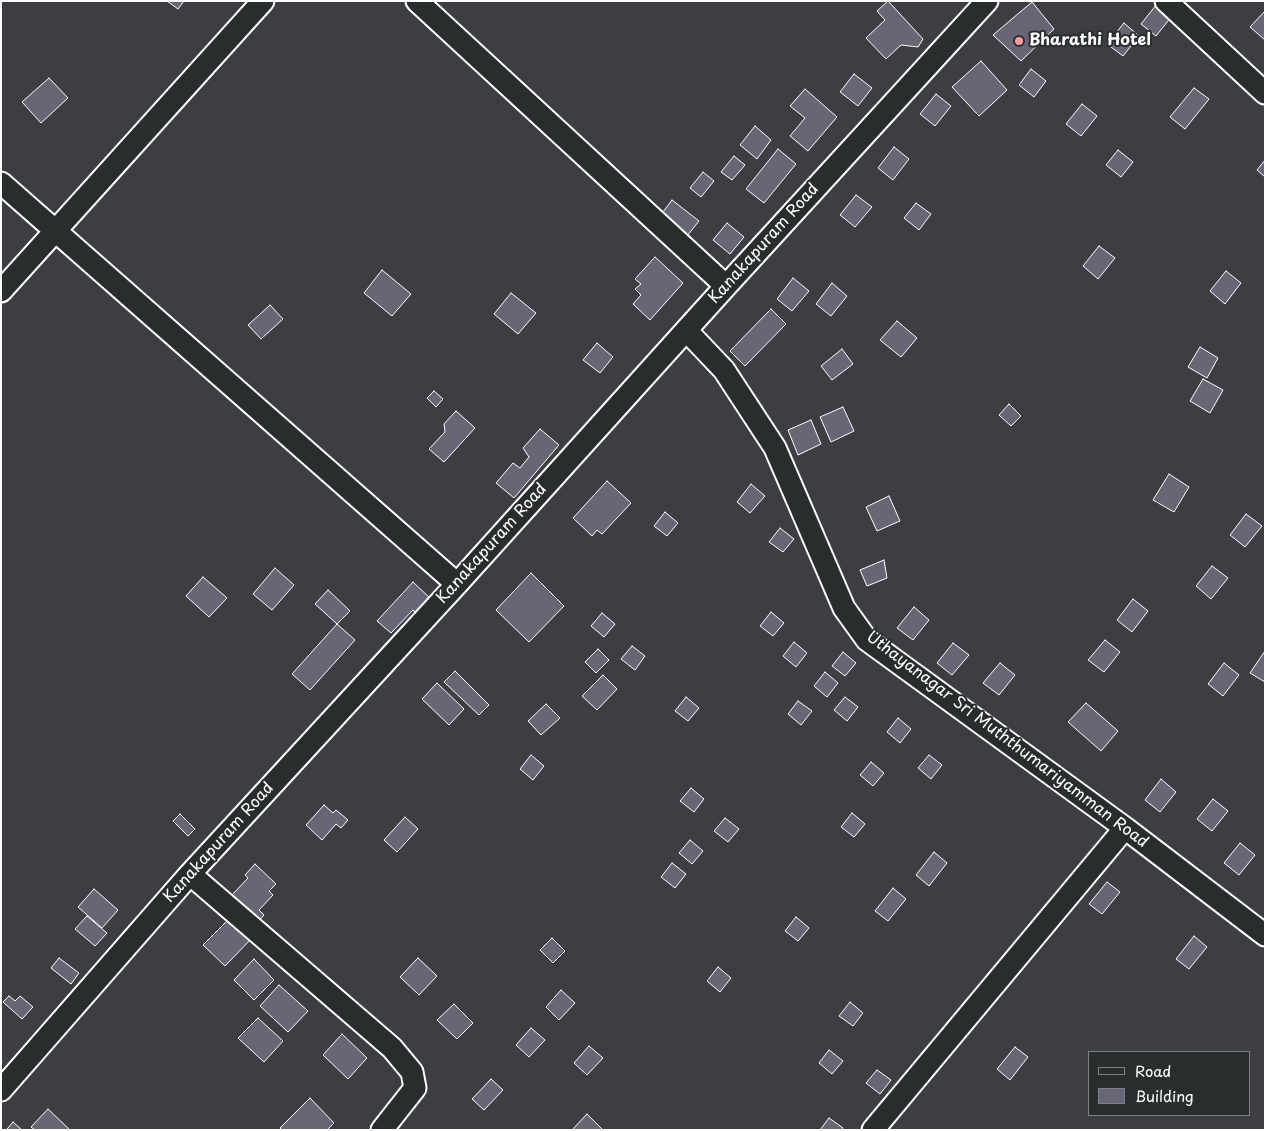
<!DOCTYPE html>
<html>
<head>
<meta charset="utf-8">
<style>
	body { margin:0 }
	#map { position:relative; width:1266px; height:1131px; overflow:hidden; background:#3c3e43; font-family:"Playpen Sans",sans-serif }
	canvas { display:block }
	.frame { position:absolute; inset:0; border:2px solid #fff; pointer-events:none }
	.legend { position:absolute; left:1088px; top:1051px; width:162px; height:65px; box-sizing:border-box; background:#2a2d2e; border:1px solid #7f8182; margin:0; padding:6px 9px; list-style:none; font-size:15px; color:#fff }
	.legend li { display:flex; align-items:center; gap:10px; height:25px }
	.legend b { width:25px; border:1px solid #7f8182 }
</style>
</head>
<body>
<div id="map">
<canvas width="1266" height="1131"></canvas>
<div class="frame"></div>
<ul class="legend">
<li><b style="height:6px;background:#2a2d2e"></b>Road</li>
<li><b style="height:14px;background:#666675"></b>Building</li>
</ul>
</div>
<script>
const g = document.querySelector('canvas').getContext('2d');
g.lineJoin = 'round';
function fillPath(path, color) { g.fillStyle = color; g.fill(path, 'evenodd'); }
const poly = rows => new Path2D(rows.map(r => 'M' + r).join(''));
function stroke(path, color, width, dash) { g.strokeStyle = color; g.lineWidth = width; g.lineCap = dash ? 'butt' : 'round'; g.setLineDash(dash || []); g.stroke(path); }
function label(font, color, halo, rows, align = 'center') {
  g.font = font + ' "Playpen Sans",sans-serif'; g.lineWidth = 4; g.setLineDash([]); g.textBaseline = 'middle'; g.strokeStyle = halo; g.fillStyle = color; for (const [text, x, y, turn = 0] of rows) {
    g.save(); g.translate(x, y); g.rotate((+turn || 0) * Math.PI / 180); g.textAlign = isNaN(turn) ? turn : align; if (halo) g.strokeText(text, 0, 0); g.fillText(text, 0, 0); g.restore();
  }
}
const building = poly([
	[167,1,184,1,178,9,167,1],
	[888,1,923,39,918,47,901,45,886,59,866,38,885,20,877,11,888,1],
	[1032,2,1054,29,1021,61,993,35,1032,2],
	[1157,4,1172,16,1156,36,1141,24,1157,4],
	[1265,11,1265,40,1250,27,1265,11],
	[1124,23,1139,36,1123,56,1107,44,1124,23],
	[981,61,1007,90,979,116,952,87,981,61],
	[1031,69,1046,81,1034,97,1019,85,1031,69],
	[854,74,872,88,858,106,840,92,854,74],
	[49,78,68,98,41,123,22,102,49,78],
	[1194,88,1209,99,1185,129,1170,117,1194,88],
	[805,89,837,117,808,151,790,136,805,118,790,106,805,89],
	[936,94,951,106,935,126,920,114,936,94],
	[1082,104,1097,116,1081,136,1066,124,1082,104],
	[755,126,771,140,757,159,740,145,755,126],
	[894,147,909,159,893,180,878,168,894,147],
	[778,149,796,164,764,203,746,189,778,149],
	[1118,150,1133,162,1121,177,1106,165,1118,150],
	[734,156,745,165,732,180,721,172,734,156],
	[1265,160,1265,177,1257,170,1265,160],
	[703,172,714,181,701,197,690,188,703,172],
	[856,195,872,207,855,227,840,215,856,195],
	[672,200,699,221,687,236,660,216,672,200],
	[916,203,931,214,919,230,904,218,916,203],
	[727,223,744,237,730,254,713,240,727,223],
	[1099,246,1115,258,1098,279,1083,266,1099,246],
	[655,257,683,283,650,320,633,304,641,295,635,289,641,284,635,279,655,257],
	[382,270,411,294,392,316,364,293,382,270],
	[1226,271,1241,283,1225,304,1210,291,1226,271],
	[793,278,809,291,792,311,777,299,793,278],
	[832,283,847,296,831,316,816,304,832,283],
	[511,293,536,313,518,334,494,314,511,293],
	[270,305,283,319,261,339,248,325,270,305],
	[771,309,786,324,745,366,730,351,771,309],
	[897,321,917,338,901,357,880,340,897,321],
	[597,343,613,357,600,373,583,360,597,343],
	[1200,347,1218,358,1207,378,1188,367,1200,347],
	[842,349,853,364,832,380,821,366,842,349],
	[1203,379,1223,390,1210,413,1190,401,1203,379],
	[434,391,443,399,436,407,427,398,434,391],
	[1009,404,1021,416,1011,426,999,415,1009,404],
	[843,407,854,431,831,442,820,417,843,407],
	[456,411,475,428,444,462,429,449,445,432,444,424,456,411],
	[811,420,821,444,798,455,788,430,811,420],
	[540,429,559,445,514,498,496,483,513,463,520,468,529,457,523,448,540,429],
	[1169,474,1189,487,1174,512,1153,500,1169,474],
	[607,481,631,503,602,534,597,530,592,536,573,518,607,481],
	[751,484,765,496,750,513,737,502,751,484],
	[889,496,900,521,877,531,866,507,889,496],
	[665,512,678,523,667,536,654,526,665,512],
	[1246,514,1262,526,1245,547,1230,535,1246,514],
	[780,528,794,539,783,552,769,542,780,528],
	[884,560,887,578,867,586,860,570,884,560],
	[1212,566,1228,578,1211,599,1196,586,1212,566],
	[275,568,294,585,272,610,253,594,275,568],
	[531,573,564,606,529,642,496,610,531,573],
	[203,577,227,598,209,617,186,596,203,577],
	[413,582,433,601,419,616,413,610,391,633,377,621,413,582],
	[328,590,350,611,337,624,315,604,328,590],
	[1133,599,1148,611,1132,632,1117,620,1133,599],
	[914,607,929,620,913,640,897,628,914,607],
	[771,612,784,623,773,636,760,626,771,612],
	[602,613,615,624,604,637,591,626,602,613],
	[337,624,355,640,310,690,292,674,337,624],
	[1105,640,1120,652,1104,672,1088,660,1105,640],
	[794,642,807,653,796,667,783,656,794,642],
	[953,643,969,655,952,675,937,663,953,643],
	[632,646,645,656,635,670,621,659,632,646],
	[598,649,609,660,596,673,585,662,598,649],
	[1265,651,1265,682,1250,673,1265,651],
	[843,652,856,663,845,676,832,666,843,652],
	[1000,663,1015,675,999,695,983,683,1000,663],
	[1224,663,1239,675,1223,696,1208,684,1224,663],
	[455,671,489,705,479,715,444,682,455,671],
	[825,672,838,683,827,697,814,686,825,672],
	[603,675,617,689,597,710,582,696,603,675],
	[437,683,464,709,449,725,422,699,437,683],
	[686,697,699,708,688,721,675,711,686,697],
	[845,697,858,707,847,721,834,710,845,697],
	[798,701,812,711,801,725,788,714,798,701],
	[1086,703,1118,731,1101,751,1068,722,1086,703],
	[546,704,560,718,541,735,528,721,546,704],
	[898,718,911,729,900,743,887,732,898,718],
	[531,755,544,766,533,780,520,769,531,755],
	[929,755,942,765,931,779,918,768,929,755],
	[871,762,884,773,873,786,860,775,871,762],
	[1161,779,1176,792,1160,812,1145,800,1161,779],
	[691,788,704,799,694,812,680,801,691,788],
	[1213,799,1228,811,1212,831,1197,819,1213,799],
	[324,805,333,813,336,810,348,820,341,828,336,824,322,840,306,825,324,805],
	[852,813,865,824,854,837,841,827,852,813],
	[180,814,195,829,188,836,173,821,180,814],
	[405,817,418,829,397,852,384,840,405,817],
	[725,818,739,829,728,842,714,831,725,818],
	[690,840,703,851,692,864,679,853,690,840],
	[1240,843,1255,855,1239,875,1224,863,1240,843],
	[934,852,947,863,929,886,916,875,934,852],
	[672,863,686,874,675,888,661,877,672,863],
	[255,864,276,884,269,891,273,895,259,910,264,915,257,923,230,897,248,878,245,875,255,864],
	[1107,882,1120,892,1102,914,1089,904,1107,882],
	[893,888,906,899,888,921,875,911,893,888],
	[94,889,118,910,102,928,78,907,94,889],
	[87,916,107,933,95,946,75,929,87,916],
	[231,917,252,938,225,966,203,945,231,917],
	[796,917,809,928,798,941,785,931,796,917],
	[1194,936,1207,947,1189,969,1176,959,1194,936],
	[552,938,565,951,553,963,540,950,552,938],
	[59,958,79,973,71,984,51,968,59,958],
	[418,958,437,976,419,995,400,977,418,958],
	[254,959,274,980,254,1000,234,980,254,959],
	[718,967,731,978,720,992,707,981,718,967],
	[279,985,308,1011,288,1032,260,1006,279,985],
	[561,990,575,1003,559,1020,546,1007,561,990],
	[9,996,15,1001,20,996,33,1007,22,1019,3,1002,9,996],
	[850,1002,863,1013,853,1026,839,1016,850,1002],
	[454,1004,473,1023,457,1039,437,1020,454,1004],
	[258,1018,283,1041,264,1062,238,1038,258,1018],
	[531,1028,545,1040,529,1057,516,1045,531,1028],
	[342,1034,367,1058,348,1079,323,1055,342,1034],
	[589,1046,603,1058,587,1075,574,1063,589,1046],
	[1015,1047,1028,1057,1010,1080,997,1069,1015,1047],
	[829,1050,843,1061,832,1074,819,1063,829,1050],
	[877,1070,891,1080,880,1094,866,1083,877,1070],
	[491,1079,503,1090,484,1110,472,1099,491,1079],
	[310,1098,334,1123,327,1130,282,1130,280,1128,310,1098],
	[48,1109,70,1130,35,1130,31,1127,48,1109],
	[587,1114,603,1130,572,1130,587,1114],
	[829,1118,843,1128,842,1130,820,1130,829,1118],
	[13,1122,22,1130,8,1130,7,1129,13,1122]
]);
const minor = poly([
	[417,1,726,286],
	[1166,1,1265,93],
	[1,183,457,584],
	[1,291,263,1],
	[686,330,724,370,775,448,844,608,867,640,1125,828,1265,935],
	[190,874,392,1048,412,1072,415,1088,382,1130],
	[1,1090,190,874,457,584,726,286,987,1],
	[873,1130,1125,828]
]);
const markers = [
	[1019,41,5,"#ff9aa2"]
];
const poiNames = [
	["Bharathi Hotel",1029,41]
];
const streetNames = [
	["Kanakapuram Road",764,244,-48],
	["Kanakapuram Road",492,544,-48],
	["Uthayanagar Sri Muththumariyamman Road",1007,740,37],
	["Kanakapuram Road",219,843,-48]
];
fillPath(building, '#666675');
stroke(building, '#fff', 1);
stroke(minor, '#fff', 25);
stroke(minor, '#2a2d2e', 21);
for (const [x, y, r, color] of markers) { const dot = new Path2D(); dot.arc(x, y, r, 0, 2 * Math.PI); g.fillStyle = color; g.fill(dot); stroke(dot, '#2a2d2e', 2); }
label('bold 16px', '#fff', '#2a2d2e', poiNames, 'left');
label('16px', '#fff', '#2a2d2e', streetNames);
</script>
</body>
</html>
